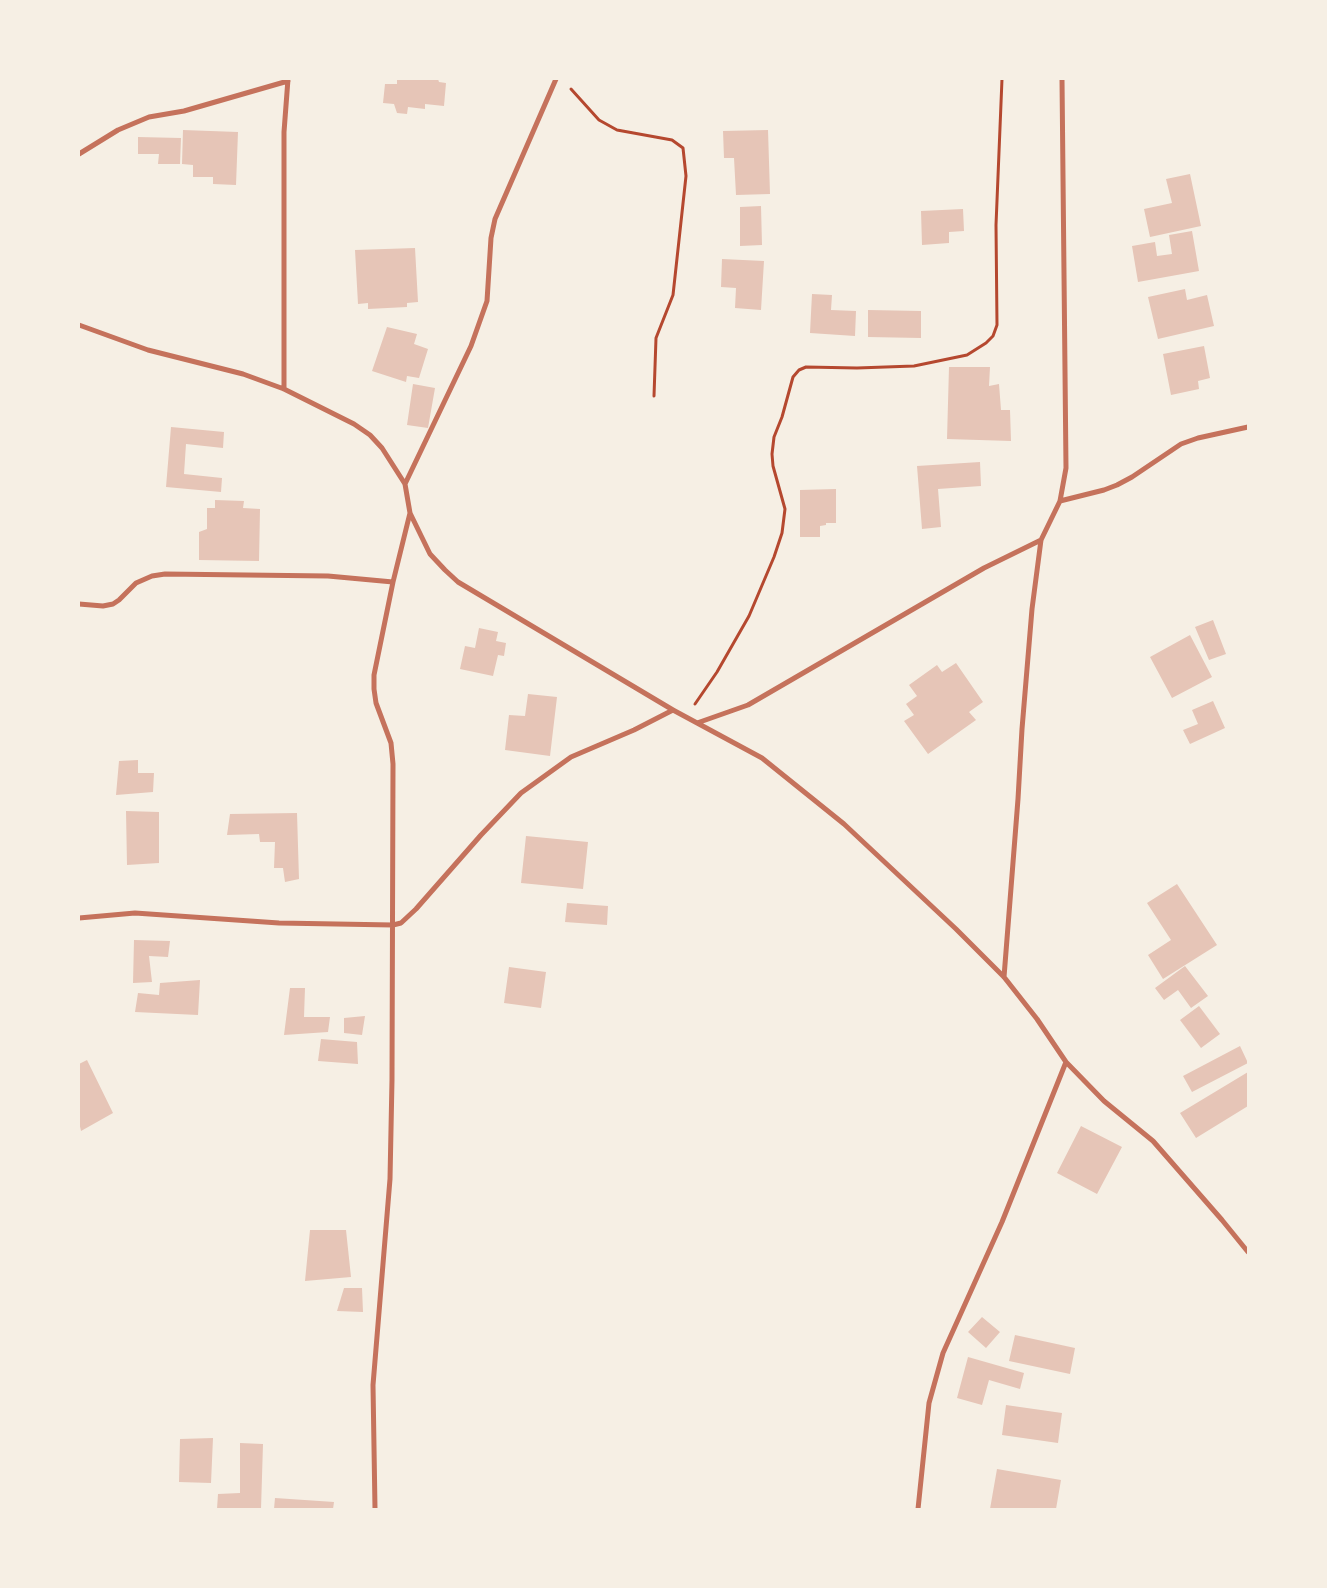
<!DOCTYPE html>
<html>
<head>
<meta charset="utf-8">
<style>
	body { margin:0 }
	#map { position:relative; width:1327px; height:1588px; overflow:hidden; background:#f6efe4; font-family:Ubuntu,sans-serif }
	canvas { display:block }
	.frame { position:absolute; inset:0; border:80px solid #f6efe4; pointer-events:none }
</style>
</head>
<body>
<div id="map">
<canvas width="1327" height="1588"></canvas>
<div class="frame"></div>
</div>
<script>
const g = document.querySelector('canvas').getContext('2d');
g.lineJoin = 'round';
function fillPath(path, color) { g.fillStyle = color; g.fill(path, 'evenodd'); }
const poly = rows => new Path2D(rows.map(r => 'M' + r).join(''));
function stroke(path, color, width, dash) { g.strokeStyle = color; g.lineWidth = width; g.lineCap = dash ? 'butt' : 'round'; g.setLineDash(dash || []); g.stroke(path); }
const building = poly([
	[397,79,438,79,439,82,446,83,444,106,425,104,425,109,408,107,407,114,397,113,394,104,383,103,385,84,397,84],
	[183,130,238,132,236,185,213,184,213,177,193,177,193,165,182,164],
	[768,130,770,194,736,195,734,158,724,158,723,131],
	[138,137,181,138,180,164,158,164,159,154,138,154],
	[1190,174,1201,226,1150,237,1144,209,1172,203,1166,179],
	[761,206,762,245,740,246,740,207],
	[963,209,964,231,949,232,949,243,922,245,921,211],
	[1192,231,1199,271,1138,282,1132,246,1155,242,1157,256,1172,254,1169,235],
	[415,248,418,302,407,303,407,307,368,309,368,303,358,304,355,250],
	[722,259,764,261,761,310,735,308,736,288,721,287],
	[1185,289,1187,300,1207,295,1214,326,1158,339,1148,297],
	[812,294,832,295,831,310,856,311,855,336,810,333],
	[868,310,921,311,921,338,868,337],
	[387,327,417,334,414,344,428,349,419,378,407,376,406,382,372,371],
	[1204,346,1210,378,1198,381,1199,389,1171,395,1163,354],
	[949,367,990,367,989,386,999,384,1001,410,1010,410,1011,441,947,439],
	[413,384,435,388,428,428,407,425],
	[171,427,224,432,223,448,186,444,184,474,222,478,221,492,166,487],
	[980,462,981,486,938,489,941,527,922,529,917,466],
	[836,489,836,523,826,523,826,525,820,526,820,537,800,537,800,490],
	[215,500,244,501,243,508,260,509,259,561,199,560,199,532,207,529,207,508,215,508],
	[1213,620,1226,654,1209,660,1195,627],
	[479,628,498,632,496,641,506,643,504,656,498,655,493,676,460,669,465,646,475,648],
	[1190,635,1212,677,1172,698,1150,657],
	[956,663,983,702,969,712,976,720,928,754,904,721,914,715,906,704,917,696,909,685,937,665,942,672],
	[528,694,557,697,550,756,505,750,509,715,525,716],
	[1213,701,1225,728,1190,744,1183,730,1198,724,1192,710],
	[138,760,138,773,154,773,153,792,116,795,119,761],
	[126,811,159,812,159,863,127,865],
	[297,813,299,879,285,882,283,868,274,868,275,842,260,842,259,834,227,835,230,814],
	[526,836,588,842,583,889,521,883],
	[1177,884,1217,945,1163,979,1148,955,1171,940,1147,903],
	[567,903,608,906,607,925,565,922],
	[134,940,170,941,168,957,149,956,152,982,133,983],
	[1185,966,1208,996,1191,1008,1178,990,1164,1000,1155,988],
	[509,967,546,972,541,1008,504,1003],
	[200,980,198,1015,135,1012,138,993,159,995,160,983],
	[290,988,305,988,304,1017,330,1017,328,1032,284,1035],
	[1199,1006,1220,1034,1201,1048,1180,1020],
	[365,1016,362,1035,344,1033,344,1018],
	[321,1039,357,1042,358,1064,318,1061],
	[1240,1046,1248,1063,1192,1092,1183,1076],
	[87,1060,113,1113,81,1131,79,1122,79,1064],
	[1248,1072,1248,1106,1196,1138,1180,1113],
	[1081,1126,1122,1147,1097,1194,1057,1173],
	[310,1230,346,1230,351,1277,305,1281],
	[344,1288,362,1288,363,1312,337,1311],
	[982,1317,1000,1332,986,1348,968,1332],
	[1015,1335,1075,1348,1070,1374,1009,1361],
	[968,1357,1024,1373,1020,1389,989,1380,982,1405,957,1398],
	[1006,1405,1062,1413,1058,1443,1002,1435],
	[213,1438,211,1483,179,1482,180,1439],
	[240,1443,263,1444,261,1509,217,1509,218,1494,240,1493],
	[997,1469,1061,1480,1056,1509,990,1509],
	[275,1498,334,1502,333,1509,274,1509]
]);
const path = poly([
	[571,89,599,120,617,130,672,140,683,148,686,176,673,295,656,338,654,396],
	[695,704,717,672,749,616,774,557,782,533,785,509,773,466,772,454,774,437,782,417,793,377,799,370,806,367,857,368,914,366,967,355,986,343,993,336,997,325,996,225,1002,79]
]);
const minor = poly([
	[79,154,118,130,149,117,184,111,288,81],
	[79,325,148,350,243,374,284,389,354,424,370,435,382,448,405,484,410,513,430,554,445,570,458,582,673,710,762,758,844,824,956,929,1004,977,1037,1019,1066,1062,1104,1101,1153,1141,1222,1220,1248,1252],
	[284,389,284,132,288,79],
	[405,484,471,346,487,301,491,238,495,219,556,79],
	[1060,501,1104,490,1117,485,1132,477,1181,444,1198,438,1248,427],
	[79,604,103,606,113,604,119,600,136,583,152,576,165,574,328,576,393,582],
	[697,723,748,705,984,568,1041,540],
	[79,918,135,913,279,923,393,925,401,923,416,909,481,835,521,793,571,757,634,730,673,710],
	[1004,977,1018,799,1022,729,1032,609,1041,540,1060,501,1066,468,1062,79],
	[375,1509,373,1385,390,1179,392,1080,393,764,391,743,376,703,374,689,374,675,393,582,410,513],
	[918,1509,929,1403,943,1353,1002,1222,1066,1062]
]);
fillPath(building, '#e6c5b7');
stroke(path, '#b5482f', 3);
stroke(minor, '#c5725c', 5);
</script>
</body>
</html>
